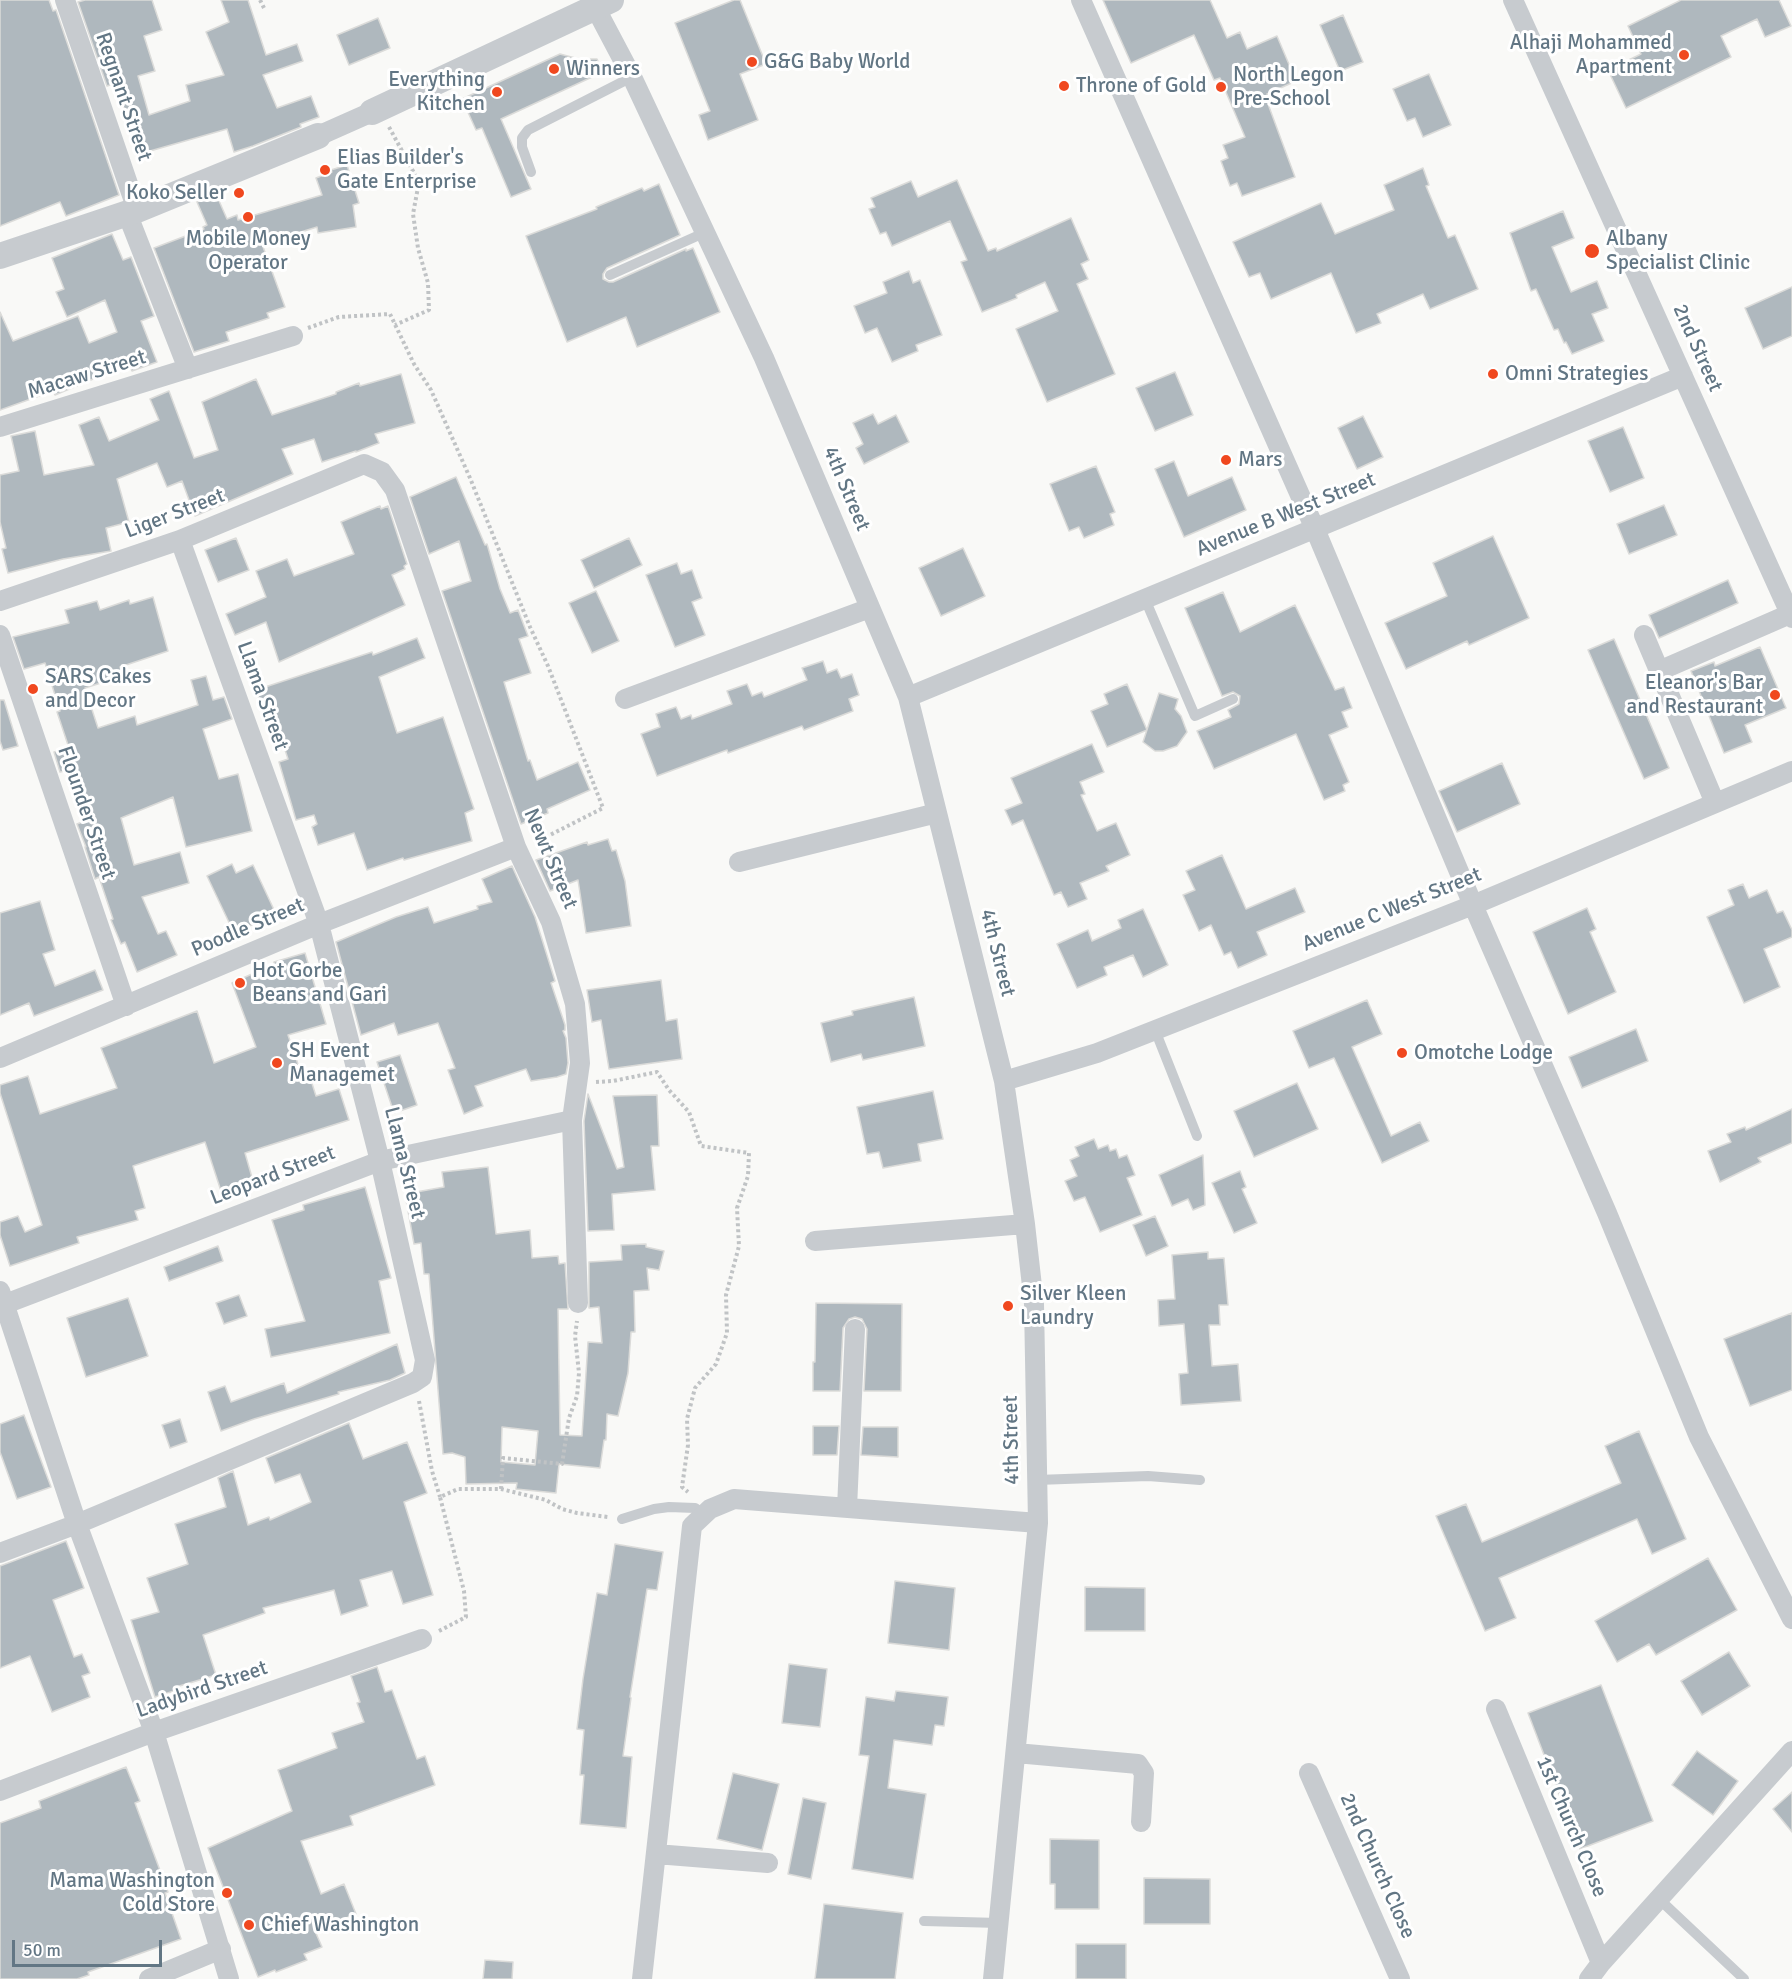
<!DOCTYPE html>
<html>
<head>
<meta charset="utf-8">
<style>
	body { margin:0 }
	#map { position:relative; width:1792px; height:1979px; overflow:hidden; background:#f9f9f7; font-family:Signika,sans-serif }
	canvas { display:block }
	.scale { position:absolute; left:12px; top:1940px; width:150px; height:27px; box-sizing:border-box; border:3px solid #627684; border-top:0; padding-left:8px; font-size:18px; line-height:21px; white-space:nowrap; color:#627684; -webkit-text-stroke:4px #fff; paint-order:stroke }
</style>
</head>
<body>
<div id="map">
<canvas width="1792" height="1979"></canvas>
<div class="scale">50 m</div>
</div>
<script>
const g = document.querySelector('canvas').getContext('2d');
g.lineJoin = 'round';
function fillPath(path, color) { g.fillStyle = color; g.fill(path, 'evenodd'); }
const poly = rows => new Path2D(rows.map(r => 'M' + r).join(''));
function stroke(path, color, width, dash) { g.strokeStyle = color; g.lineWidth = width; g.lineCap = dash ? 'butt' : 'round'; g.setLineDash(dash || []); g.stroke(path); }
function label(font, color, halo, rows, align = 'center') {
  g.font = font + ' Signika,sans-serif'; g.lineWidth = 6; g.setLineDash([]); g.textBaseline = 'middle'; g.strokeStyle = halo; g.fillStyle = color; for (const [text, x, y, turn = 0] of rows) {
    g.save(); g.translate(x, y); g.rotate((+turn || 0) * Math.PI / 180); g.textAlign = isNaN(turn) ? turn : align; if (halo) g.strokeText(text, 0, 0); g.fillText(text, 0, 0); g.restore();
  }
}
const building = poly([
	[0,0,49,0,53,11,56,10,119,195,66,216,60,202,0,226,0,0],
	[85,0,152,0,162,30,144,36,155,71,138,76,149,115,190,101,186,85,224,75,206,32,229,22,221,0,248,0,266,55,297,44,303,61,263,75,277,108,311,96,319,117,300,124,301,127,253,146,234,152,227,129,136,155,117,83,107,86,78,2,85,0],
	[734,0,740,0,766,64,740,74,758,120,708,140,699,115,710,111,675,23,734,0],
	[1103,0,1210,0,1227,38,1240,32,1247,49,1277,36,1296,81,1267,94,1270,103,1268,104,1295,177,1242,196,1237,183,1230,186,1221,161,1228,158,1223,145,1245,137,1220,78,1214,80,1194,35,1131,63,1103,0],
	[1681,0,1779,0,1791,26,1765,37,1757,19,1721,36,1731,57,1626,108,1608,70,1641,54,1628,26,1681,0],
	[1343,15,1363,62,1340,71,1320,25,1343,15],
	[378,18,390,48,349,65,337,35,378,18],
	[560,54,579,59,597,59,603,72,501,119,531,189,511,197,482,128,476,130,462,99,560,54],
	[1429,74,1451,125,1423,137,1415,118,1407,121,1393,89,1429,74],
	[347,165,359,203,353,205,356,227,318,233,317,227,262,244,285,307,267,313,269,318,226,332,229,341,194,352,154,248,204,229,203,227,207,225,197,202,216,194,227,219,237,215,238,220,322,195,316,178,332,172,331,170,347,165],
	[1423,168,1429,185,1426,186,1448,238,1455,235,1478,289,1430,309,1423,294,1377,314,1381,323,1356,333,1331,273,1271,299,1260,273,1249,277,1233,242,1321,203,1335,234,1394,210,1384,185,1423,168],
	[957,180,988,251,996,248,997,251,1071,218,1089,260,1081,264,1088,279,1077,284,1115,374,1047,402,1016,329,1058,311,1045,282,1016,295,1017,298,982,312,961,262,967,260,950,221,892,246,886,232,880,234,869,209,875,207,871,198,911,181,918,197,957,180],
	[659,184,680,235,607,268,603,274,603,279,609,282,613,282,686,249,686,251,693,248,720,312,637,347,626,317,567,342,526,236,597,209,596,207,642,188,644,191,659,184],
	[1563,211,1574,238,1552,247,1571,292,1597,281,1608,308,1592,314,1604,341,1572,354,1566,342,1564,343,1558,329,1554,330,1536,289,1531,291,1510,233,1563,211],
	[112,234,123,260,131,257,154,316,141,321,157,362,132,371,129,364,55,395,53,391,0,410,0,312,13,341,78,316,89,343,117,332,105,300,67,317,56,292,64,289,52,258,112,234],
	[909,271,913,283,920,280,942,335,916,345,918,351,892,362,877,328,865,333,854,306,887,293,883,282,909,271],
	[1792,287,1792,336,1763,349,1745,308,1792,287],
	[1175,372,1193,415,1155,431,1136,388,1175,372],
	[401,374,415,423,375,434,379,443,356,452,356,451,322,462,314,439,282,449,293,474,195,516,182,481,167,487,157,463,117,479,129,522,106,528,111,551,63,559,8,573,2,549,6,548,0,522,0,475,19,471,11,436,35,431,44,475,94,465,79,425,99,417,109,441,159,420,150,399,169,391,194,458,218,450,202,402,256,379,272,415,336,394,336,392,359,383,360,386,401,374],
	[873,414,878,424,896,415,909,442,864,464,856,448,863,444,853,423,873,414],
	[1363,416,1383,457,1357,469,1338,428,1363,416],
	[1623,427,1644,478,1610,492,1588,441,1623,427],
	[1174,461,1188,496,1232,477,1246,510,1184,537,1155,469,1174,461],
	[1096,466,1115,512,1110,514,1114,525,1084,538,1079,527,1069,531,1050,484,1096,466],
	[456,477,485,545,487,544,500,589,510,613,518,610,528,636,519,639,531,673,504,682,528,761,530,760,537,780,578,762,590,790,547,809,548,813,521,824,442,591,471,581,459,541,429,554,410,497,456,477],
	[1664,505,1677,535,1629,554,1617,524,1664,505],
	[380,506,381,509,388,506,407,564,404,566,405,569,392,575,405,605,279,662,266,622,235,635,226,614,266,597,256,571,287,559,294,576,354,554,341,522,380,506],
	[1493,536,1529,618,1469,645,1467,641,1406,669,1385,623,1447,596,1433,563,1493,536],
	[236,538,249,570,218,582,205,550,236,538],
	[629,538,642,565,594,588,581,560,629,538],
	[963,548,985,596,941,616,919,568,963,548],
	[677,563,681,574,692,570,702,598,692,602,705,635,675,647,646,575,677,563],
	[1728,580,1738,603,1659,638,1649,615,1728,580],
	[596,591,619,641,592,653,569,603,596,591],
	[1223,592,1240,632,1295,605,1335,690,1344,687,1352,708,1342,712,1348,727,1329,735,1349,782,1343,785,1345,791,1324,800,1296,734,1214,769,1197,731,1231,717,1228,710,1239,704,1240,696,1233,692,1222,696,1185,608,1223,592],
	[153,597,168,651,120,667,123,676,85,688,98,728,135,716,137,725,198,705,191,680,206,676,213,700,224,697,232,719,203,729,219,779,238,774,252,831,186,847,173,797,121,818,134,865,180,852,189,883,142,897,158,934,166,931,177,955,137,972,125,942,121,944,111,920,113,919,99,877,95,879,85,847,86,847,77,824,85,821,69,770,60,772,54,752,69,748,57,712,60,711,45,663,24,669,13,637,69,623,65,610,97,601,100,610,129,600,130,604,153,597],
	[417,638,425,658,379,677,397,733,443,717,474,809,465,813,472,841,404,860,403,858,367,870,354,833,318,845,312,827,317,824,314,815,296,820,279,762,288,759,274,716,266,719,256,690,372,652,373,655,417,638],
	[1614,639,1669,768,1644,779,1588,650,1614,639],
	[1760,647,1786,708,1745,725,1752,742,1724,753,1691,671,1714,662,1715,666,1760,647],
	[823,661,827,673,837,669,841,678,852,674,859,695,849,699,853,711,804,730,802,726,728,753,727,750,657,776,641,734,660,727,656,714,676,707,681,719,691,715,692,719,732,704,727,691,747,684,752,696,762,692,764,697,807,680,802,668,823,661],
	[1127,684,1147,730,1107,747,1091,711,1108,704,1104,694,1127,684],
	[1159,693,1178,699,1175,709,1181,716,1187,732,1177,746,1163,751,1155,751,1143,742,1159,693],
	[0,700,4,700,18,746,3,750,0,741,0,700],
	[1092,744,1104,772,1080,782,1085,794,1081,795,1097,831,1116,823,1130,855,1106,866,1109,871,1080,883,1087,899,1068,907,1061,892,1054,895,1023,820,1012,825,1005,810,1022,803,1011,778,1092,744],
	[1502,763,1520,804,1457,832,1439,791,1502,763],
	[608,839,612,851,616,850,625,881,631,926,586,933,578,880,550,891,536,860,587,842,588,845,608,839],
	[1222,855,1246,909,1295,888,1305,912,1257,932,1267,955,1238,968,1231,952,1224,955,1211,925,1199,931,1183,895,1195,890,1186,871,1222,855],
	[232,864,236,873,253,865,276,914,234,933,207,876,232,864],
	[512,866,535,917,555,981,551,983,565,1025,565,1030,563,1031,566,1038,568,1063,566,1074,557,1077,531,1081,526,1069,475,1086,483,1106,464,1114,448,1070,455,1068,438,1023,398,1035,394,1023,361,1035,336,942,396,917,428,907,434,923,478,909,477,906,492,902,482,879,512,866],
	[1743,884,1749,898,1767,890,1777,913,1783,911,1792,930,1792,937,1764,949,1780,987,1744,1003,1707,917,1734,905,1728,890,1743,884],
	[40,901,55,950,43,954,55,986,95,970,103,990,34,1016,29,1003,0,1015,0,913,40,901],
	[1587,908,1596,929,1590,932,1616,992,1568,1014,1533,932,1587,908],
	[1143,909,1168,965,1143,977,1133,955,1104,967,1107,975,1077,988,1057,944,1088,930,1092,941,1121,928,1118,920,1143,909],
	[305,953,326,1024,288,1035,302,1076,309,1074,316,1096,339,1089,349,1120,245,1153,253,1181,221,1191,205,1142,133,1166,145,1208,135,1211,138,1220,77,1237,79,1243,10,1266,0,1235,0,1222,18,1216,25,1232,42,1225,0,1093,0,1085,28,1076,40,1114,117,1088,101,1048,197,1011,214,1063,256,1047,232,983,274,964,274,962,305,953],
	[661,980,666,1021,677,1019,682,1059,609,1069,601,1020,592,1022,587,990,661,980],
	[914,997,925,1046,863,1060,861,1054,831,1062,821,1023,853,1015,852,1011,914,997],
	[1367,1000,1382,1034,1352,1047,1391,1136,1420,1122,1429,1141,1382,1163,1334,1058,1309,1068,1293,1031,1367,1000],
	[1636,1029,1648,1061,1582,1088,1569,1057,1636,1029],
	[400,1055,417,1105,394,1113,377,1062,400,1055],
	[1297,1083,1318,1129,1254,1157,1234,1111,1297,1083],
	[933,1091,943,1139,918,1144,921,1161,883,1168,879,1152,867,1154,857,1107,933,1091],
	[588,1094,617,1169,624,1167,613,1096,657,1095,659,1146,651,1146,655,1190,612,1194,614,1230,588,1231,584,1121,588,1094],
	[1792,1109,1792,1143,1758,1158,1761,1162,1720,1182,1708,1151,1731,1142,1727,1134,1745,1127,1746,1130,1792,1109],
	[1094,1139,1098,1149,1108,1145,1110,1151,1116,1149,1119,1158,1127,1155,1135,1175,1127,1178,1142,1215,1100,1232,1085,1197,1074,1201,1065,1181,1077,1176,1070,1160,1079,1156,1075,1147,1094,1139],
	[1203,1155,1205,1205,1193,1210,1188,1199,1172,1206,1159,1175,1203,1155],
	[488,1167,496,1234,530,1230,532,1258,558,1256,559,1264,565,1263,568,1309,558,1309,560,1435,582,1436,588,1342,602,1343,599,1307,589,1308,589,1262,622,1260,621,1245,646,1244,646,1247,664,1251,659,1270,647,1268,649,1290,634,1291,635,1332,631,1332,628,1373,618,1416,607,1414,606,1440,604,1440,600,1468,559,1464,556,1493,516,1489,517,1483,466,1484,465,1457,452,1453,443,1454,429,1274,424,1274,421,1243,414,1244,405,1194,444,1187,442,1172,488,1167],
	[502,1427,538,1431,535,1465,501,1462,502,1427],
	[1240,1171,1246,1187,1242,1189,1257,1223,1234,1233,1212,1183,1240,1171],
	[365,1187,391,1278,379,1281,390,1333,271,1357,265,1329,305,1321,272,1220,304,1210,303,1205,365,1187],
	[1155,1216,1168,1246,1146,1256,1133,1225,1155,1216],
	[218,1246,223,1261,169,1281,164,1267,218,1246],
	[1208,1252,1208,1259,1224,1258,1228,1305,1219,1305,1220,1325,1209,1325,1212,1366,1238,1364,1241,1401,1181,1405,1179,1374,1188,1373,1184,1324,1159,1326,1158,1300,1175,1299,1172,1255,1208,1252],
	[239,1295,247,1316,224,1324,216,1303,239,1295],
	[128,1298,148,1356,86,1377,67,1318,128,1298],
	[816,1303,902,1304,901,1391,864,1391,867,1329,862,1319,855,1317,849,1319,843,1328,840,1391,813,1391,813,1362,815,1362,816,1303],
	[1792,1313,1792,1390,1750,1406,1724,1339,1792,1313],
	[397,1344,405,1373,390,1380,338,1392,339,1394,254,1419,221,1431,208,1392,225,1386,231,1402,284,1383,287,1393,397,1344],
	[24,1415,51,1487,17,1499,0,1452,0,1424,24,1415],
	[180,1419,187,1442,170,1448,162,1425,180,1419],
	[349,1423,363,1459,407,1442,427,1493,404,1502,433,1595,403,1604,392,1571,360,1580,368,1606,341,1615,334,1590,263,1608,265,1613,203,1635,216,1675,176,1687,177,1690,155,1697,131,1620,159,1612,147,1578,188,1564,175,1524,226,1507,218,1478,233,1471,248,1525,269,1517,270,1520,311,1502,300,1474,275,1483,266,1458,349,1423],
	[813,1426,839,1426,837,1455,813,1455,813,1426],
	[863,1427,898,1427,898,1457,861,1455,863,1427],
	[1639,1431,1686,1539,1652,1554,1637,1519,1499,1578,1516,1618,1485,1631,1436,1516,1466,1504,1482,1542,1504,1533,1621,1483,1605,1446,1639,1431],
	[66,1541,84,1588,53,1600,74,1657,82,1654,90,1673,82,1676,90,1697,52,1712,30,1656,0,1668,0,1566,66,1541],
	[615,1544,663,1552,657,1590,647,1589,630,1697,631,1698,623,1756,632,1757,626,1828,580,1824,584,1775,580,1775,584,1730,577,1729,583,1679,597,1593,607,1595,615,1544],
	[1708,1558,1737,1610,1656,1655,1649,1644,1617,1662,1595,1621,1708,1558],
	[895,1581,955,1588,949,1650,888,1643,895,1581],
	[1085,1587,1145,1588,1145,1631,1085,1631,1085,1587],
	[1729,1652,1750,1686,1702,1715,1681,1681,1729,1652],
	[789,1664,827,1669,820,1727,782,1723,789,1664],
	[377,1667,385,1692,392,1690,417,1759,425,1756,435,1785,350,1816,353,1825,301,1841,321,1894,344,1884,356,1914,315,1931,322,1947,304,1954,307,1960,276,1972,275,1970,258,1977,208,1848,292,1811,278,1770,337,1748,332,1733,364,1722,357,1703,360,1702,351,1676,377,1667],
	[1601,1685,1653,1821,1580,1849,1528,1713,1601,1685],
	[896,1691,948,1697,944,1726,935,1725,932,1745,894,1740,888,1788,926,1794,913,1879,852,1869,869,1756,859,1755,866,1697,894,1701,896,1691],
	[1697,1751,1738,1781,1713,1815,1672,1785,1697,1751],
	[126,1767,140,1801,135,1803,168,1892,165,1893,181,1939,88,1972,89,1975,77,1979,0,1979,0,1823,41,1808,39,1801,126,1767],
	[733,1773,779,1784,762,1850,717,1839,733,1773],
	[1792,1792,1792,1832,1773,1809,1792,1792],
	[803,1798,826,1803,811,1879,788,1874,803,1798],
	[1050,1839,1099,1840,1099,1909,1055,1909,1055,1884,1050,1884,1050,1839],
	[1144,1878,1210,1879,1210,1924,1144,1924,1144,1878],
	[824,1904,903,1913,895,1979,815,1979,824,1904],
	[1076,1944,1126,1944,1126,1979,1076,1979,1076,1944],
	[485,1960,513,1962,512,1979,483,1979,485,1960]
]);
const path = poly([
	[260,0,264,8],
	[389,127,419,182,413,214,418,248,428,283,429,310,395,325],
	[308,328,339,317,390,314,414,364,431,390,470,478,530,627,548,666,603,808,548,836,536,845],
	[596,1082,613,1081,657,1072,669,1090,689,1112,701,1146,749,1153,748,1176,737,1208,739,1246,726,1295,727,1333,716,1364,695,1388,687,1419,688,1445,682,1487,688,1492],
	[419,1401,432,1471,440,1497],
	[501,1489,503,1458,562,1464,569,1418,577,1396,579,1373,575,1336,577,1321],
	[439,1631,466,1617,464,1591,440,1497,458,1489,501,1489,546,1500,562,1509,577,1513,608,1517]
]);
const service = poly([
	[531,172,522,147,522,138,528,130,632,77],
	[610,275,706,232],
	[1145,599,1195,716,1233,699],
	[1155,1030,1197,1136],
	[1037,1480,1148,1476,1200,1480],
	[622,1519,654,1509,669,1507,695,1508,704,1514],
	[1659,1899,1744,1979],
	[924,1921,999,1923]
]);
const minor = poly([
	[65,0,137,210],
	[1081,0,1315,529,1473,905,1607,1213,1699,1437,1792,1619],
	[1513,0,1792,618],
	[595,7,632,77,764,358,908,697,1004,1081,1025,1224,1034,1304,1038,1523,993,1979],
	[318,136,372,112],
	[127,213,188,369],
	[0,427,293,336],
	[0,601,180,540,364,464,382,472,395,490,516,847,551,922,575,1004,580,1063,572,1120,578,1303],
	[0,635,126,1006],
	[1644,635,1715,803],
	[1659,671,1790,614],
	[908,697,1683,376],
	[625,699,870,608],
	[739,862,937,813],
	[0,1058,319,924,516,847],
	[1004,1081,1097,1053,1473,905,1792,771],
	[815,1241,1025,1224],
	[0,1291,77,1524,154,1732,229,1979],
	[0,1306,380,1161,572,1120],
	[847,1508,855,1329],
	[0,1553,77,1524,413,1383,422,1377,425,1360,380,1161,319,924,180,540],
	[1496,1709,1601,1963],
	[1016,1753,1138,1764,1144,1773,1141,1822],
	[1309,1773,1400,1979],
	[0,1791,154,1732,422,1639],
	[656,1854,768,1863],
	[149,1979,221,1949],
	[642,1979,692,1526,710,1509,734,1499,1038,1523],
	[1589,1979,1601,1963,1792,1751]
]);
const tertiary = poly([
	[372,112,611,0],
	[0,256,137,210,318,136]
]);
const markers = [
	[1684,55,6,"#f0481f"],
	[752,62,6,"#f0481f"],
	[554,69,6,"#f0481f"],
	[1064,86,6,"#f0481f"],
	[1221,87,6,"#f0481f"],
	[497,92,6,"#f0481f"],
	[325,170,6,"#f0481f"],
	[239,193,6,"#f0481f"],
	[248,217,6,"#f0481f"],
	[1592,251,8,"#f0481f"],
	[1493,374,6,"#f0481f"],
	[1226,460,6,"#f0481f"],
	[33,689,6,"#f0481f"],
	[1775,695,6,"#f0481f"],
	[240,983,6,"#f0481f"],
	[1402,1053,6,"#f0481f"],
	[277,1063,6,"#f0481f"],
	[1008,1306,6,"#f0481f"],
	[227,1893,6,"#f0481f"],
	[249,1925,6,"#f0481f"]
];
const poiNames = [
	["Alhaji Mohammed",1672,43,"right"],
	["Apartment",1672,67,"right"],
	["G&G Baby World",764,62],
	["Winners",566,69],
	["North Legon",1233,75],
	["Pre-School",1233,99],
	["Everything",485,80,"right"],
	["Kitchen",485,104,"right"],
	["Throne of Gold",1076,86],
	["Elias Builder's",337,158],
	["Gate Enterprise",337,182],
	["Koko Seller",227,193,"right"],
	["Mobile Money",248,239,"center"],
	["Operator",248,263,"center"],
	["Albany",1606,239],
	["Specialist Clinic",1606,263],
	["Omni Strategies",1505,374],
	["Mars",1238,460],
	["SARS Cakes",45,677],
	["and Decor",45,701],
	["Eleanor's Bar",1763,683,"right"],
	["and Restaurant",1763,707,"right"],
	["Hot Gorbe",252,971],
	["Beans and Gari",252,995],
	["SH Event",289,1051],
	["Managemet",289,1075],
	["Omotche Lodge",1414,1053],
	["Silver Kleen",1020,1294],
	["Laundry",1020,1318],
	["Mama Washington",215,1881,"right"],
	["Cold Store",215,1905,"right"],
	["Chief Washington",261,1925]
];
const streetNames = [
	["Regnant Street",123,97,71],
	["2nd Street",1697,348,66],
	["Macaw Street",87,375,-17],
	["4th Street",846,489,67],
	["Liger Street",175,514,-21],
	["Avenue B West Street",1286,515,-22],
	["Llama Street",262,696,70],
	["Flounder Street",86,813,71],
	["Newt Street",550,859,67],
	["Avenue C West Street",1392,910,-22],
	["Poodle Street",248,928,-23],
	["4th Street",997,953,76],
	["Llama Street",404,1163,76],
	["Leopard Street",273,1176,-21],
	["4th Street",1012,1440,-91],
	["Ladybird Street",202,1690,-19],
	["1st Church Close",1571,1827,67],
	["2nd Church Close",1377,1866,66]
];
fillPath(building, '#afb8be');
stroke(building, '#dbdbd9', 1.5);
stroke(path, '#c0c3c5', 4, [3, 3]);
stroke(service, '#c7cbcf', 10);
stroke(minor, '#c7cbcf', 20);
stroke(tertiary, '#c7cbcf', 26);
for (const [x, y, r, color] of markers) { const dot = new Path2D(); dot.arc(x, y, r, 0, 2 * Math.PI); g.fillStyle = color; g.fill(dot); stroke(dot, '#fff', 2); }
label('21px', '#627684', '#fff', poiNames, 'left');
label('21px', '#627684', '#fff', streetNames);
</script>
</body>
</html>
